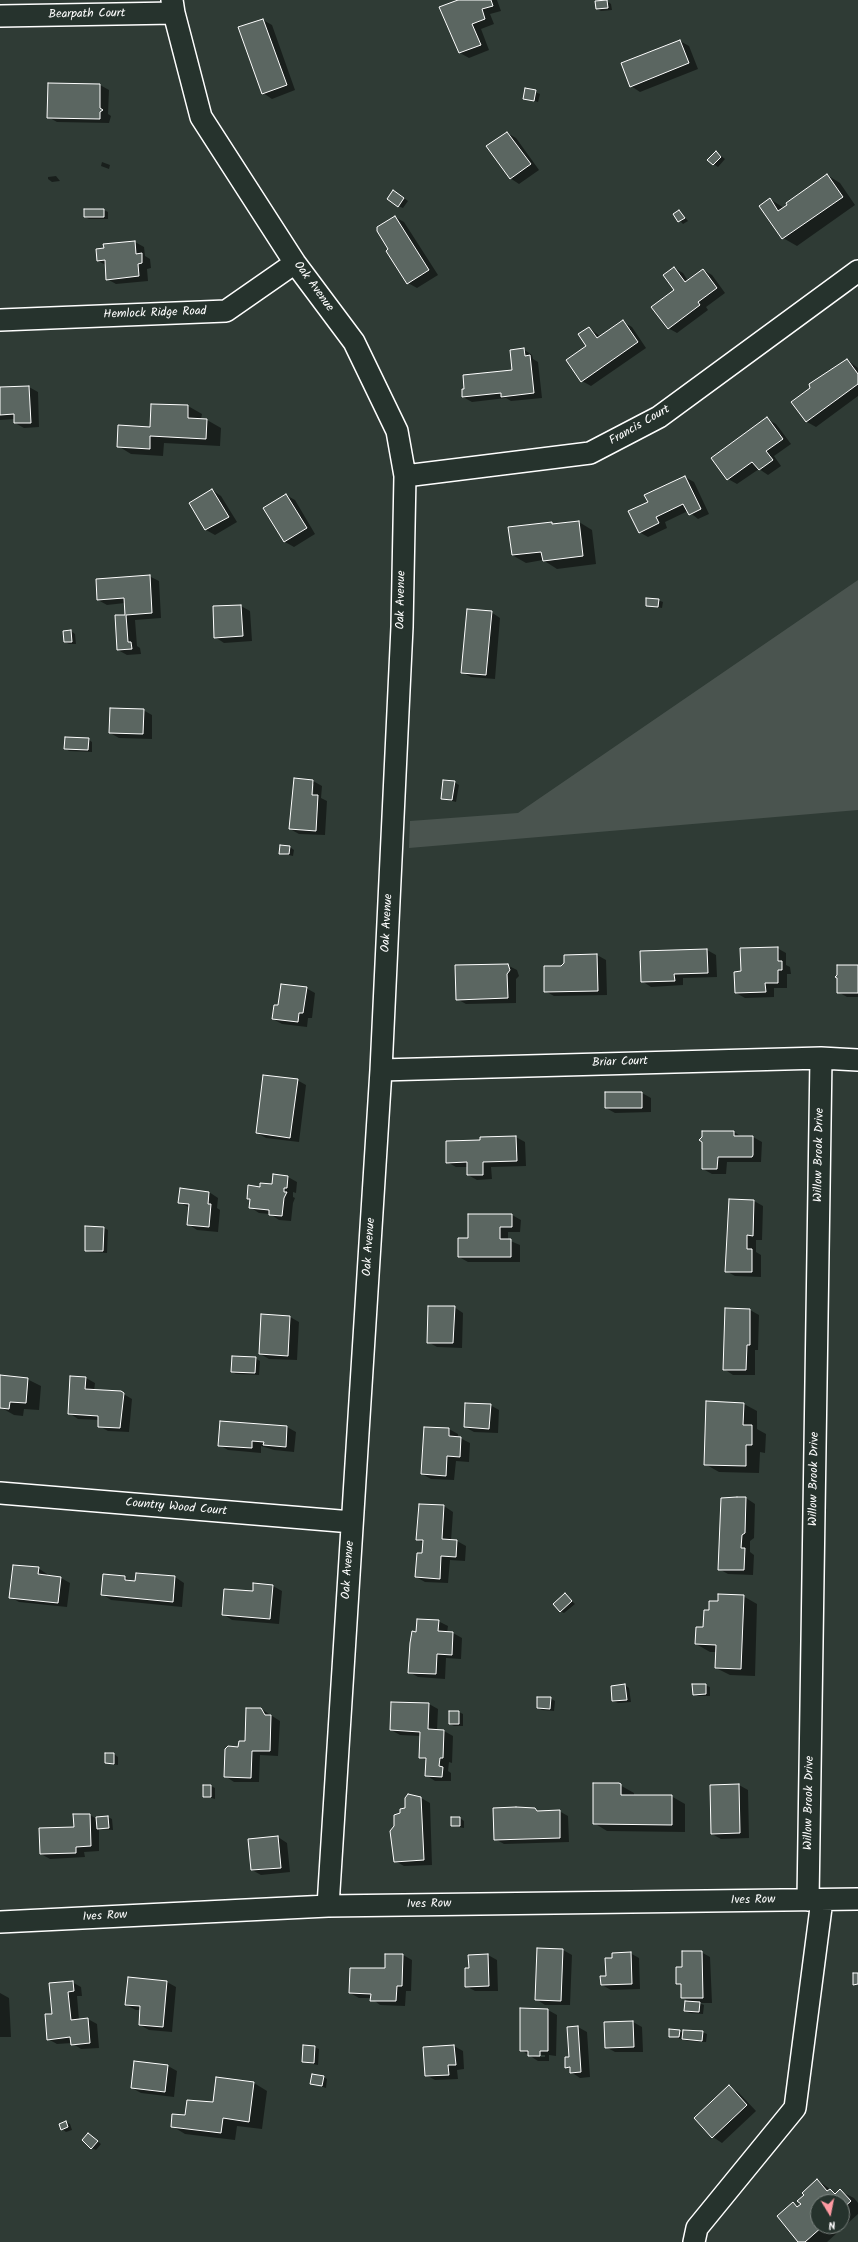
<!DOCTYPE html>
<html>
<head>
<meta charset="utf-8">
<style>
	body { margin:0 }
	#map { position:relative; width:858px; height:2242px; overflow:hidden; background:#2f3b35; font-family:Kalam,sans-serif }
	canvas { display:block }
	.north { position:absolute; left:810px; top:2194px; width:40px; height:40px; box-sizing:border-box; background:#26332d; border:1px solid #7d8581; border-radius:50%; rotate:170deg; font-size:11px; font-weight:700; line-height:16px; text-align:center; color:#fff }
	.north::after { content:''; display:block; margin:auto; width:14px; height:18px; background:#ff9aa2; clip-path:polygon(50% 0,100% 100%,50% 72%,0 100%) }
</style>
</head>
<body>
<div id="map">
<canvas width="858" height="2242"></canvas>
<div class="north">N</div>
</div>
<script>
const g = document.querySelector('canvas').getContext('2d');
g.lineJoin = 'round';
function fillPath(path, color) { g.fillStyle = color; g.fill(path, 'evenodd'); }
const poly = rows => new Path2D(rows.map(r => 'M' + r).join(''));
function stroke(path, color, width, dash) { g.strokeStyle = color; g.lineWidth = width; g.lineCap = dash ? 'butt' : 'round'; g.setLineDash(dash || []); g.stroke(path); }
function label(font, color, halo, rows, align = 'center') {
  g.font = font + ' Kalam,sans-serif'; g.lineWidth = 3.5; g.setLineDash([]); g.textBaseline = 'middle'; g.strokeStyle = halo; g.fillStyle = color; for (const [text, x, y, turn = 0] of rows) {
    g.save(); g.translate(x, y); g.rotate((+turn || 0) * Math.PI / 180); g.textAlign = isNaN(turn) ? turn : align; if (halo) g.strokeText(text, 0, 0); g.fillText(text, 0, 0); g.restore();
  }
}
const green = poly([
	[858,580,858,810,409,848,410,821,518,813]
]);
const shadow = poly([
	[461,0,497,0,501,11,490,14,494,24,481,29,489,50,469,58,460,53],
	[607,1,611,4,612,10,601,11,597,9],
	[263,20,272,25,295,90,272,99,263,93],
	[680,41,689,46,698,69,640,92,631,86],
	[49,84,100,85,109,90,108,114,111,116,109,123,57,122,48,117],
	[526,89,540,94,538,102,524,98],
	[507,133,516,138,539,170,519,184,510,178],
	[716,152,725,159,718,167,708,160],
	[102,162,110,165,109,169,101,166],
	[827,175,840,183,855,205,797,246,783,238,770,199,784,208],
	[56,176,60,181,52,182,48,179,48,177],
	[397,193,408,201,403,208,398,206],
	[104,210,108,212,108,219,89,219,85,217],
	[679,211,688,221,683,224,674,214],
	[395,217,404,222,438,275,417,288,408,283,390,249],
	[135,242,144,247,145,256,150,259,151,268,147,269,148,281,116,284,107,279,106,265,98,261],
	[674,268,683,273,688,281,703,270,712,275,725,293,706,307,708,310,677,333,668,328,676,290],
	[623,322,632,327,646,348,591,386,582,381,589,328,601,337],
	[523,349,532,355,533,359,538,362,542,398,511,401,506,398,472,402,463,397,513,370],
	[847,360,858,368,858,396,816,427,807,422,792,402],
	[29,387,38,392,39,427,24,428,15,423,15,419,0,420,0,388],
	[152,405,188,406,202,414,201,419,207,420,221,428,220,446,164,443,163,456,131,454,118,446,151,428],
	[767,419,776,424,791,444,774,456,781,466,768,475,759,469,737,484,728,479],
	[685,477,694,482,709,514,698,519,688,511,665,522,667,528,648,537,639,532,649,502],
	[212,490,221,496,237,522,215,535,206,530,190,504],
	[286,495,295,500,315,534,294,547,285,542],
	[579,522,592,530,596,564,557,569,543,560,526,563,512,555,552,523,555,525],
	[149,576,159,581,161,618,135,620,137,646,140,648,141,654,127,655,118,650,126,616,125,603,107,605,98,600],
	[658,600,663,602,662,608,647,605],
	[241,606,250,611,252,641,224,643,215,637],
	[491,612,500,618,495,679,471,677,462,672],
	[71,631,75,634,76,644,69,644,65,642,64,632],
	[143,710,152,715,152,739,119,738,110,733],
	[88,739,92,742,92,752,69,751,65,748],
	[295,779,313,781,322,786,321,798,327,801,325,835,299,834,290,829],
	[312,784,314,784,313,800,311,800],
	[454,782,459,785,456,802,442,798],
	[290,847,294,850,293,856,280,853],
	[777,948,786,953,786,965,790,967,791,974,787,974,787,988,774,988,774,997,745,998,736,993,742,972],
	[707,950,716,955,717,977,683,978,683,985,651,987,642,981],
	[597,955,606,960,607,995,554,996,545,991,565,963,565,956],
	[507,965,517,970,519,976,516,979,516,1003,466,1004,457,999],
	[858,966,858,997,847,997,838,992],
	[306,988,315,993,312,1018,308,1018,307,1027,282,1024,273,1019,279,1007],
	[297,1080,306,1085,299,1142,266,1138,257,1133],
	[642,1093,651,1098,651,1112,615,1113,606,1108],
	[734,1132,742,1137,753,1137,762,1142,761,1162,727,1162,726,1174,712,1174,703,1169],
	[481,1137,516,1137,525,1142,526,1166,491,1167,492,1179,477,1180,468,1175,468,1167,456,1167,447,1162,481,1141],
	[288,1177,297,1182,296,1193,293,1192,293,1197,295,1198,293,1203,291,1221,279,1220,270,1214,259,1213,250,1207,249,1186,261,1188,273,1185],
	[209,1192,218,1198,217,1208,220,1210,218,1232,197,1230,188,1224,190,1208,179,1202],
	[754,1201,763,1206,762,1240,756,1240,756,1252,761,1255,761,1277,735,1276,726,1271],
	[512,1215,521,1220,520,1232,508,1232,508,1240,520,1245,520,1262,468,1262,459,1257,469,1239],
	[104,1228,108,1230,107,1253,90,1252,86,1250],
	[454,1307,463,1313,462,1348,437,1347,428,1342],
	[726,1309,750,1310,759,1315,758,1350,755,1350,755,1375,733,1375,724,1369],
	[290,1317,299,1322,297,1360,269,1359,260,1354],
	[255,1358,260,1361,259,1375,236,1374,232,1372],
	[0,1376,27,1379,41,1386,39,1410,24,1409,23,1416,14,1415,0,1407],
	[86,1378,95,1383,94,1391,120,1392,132,1399,129,1432,108,1431,99,1426,99,1420,78,1419,69,1413],
	[744,1404,757,1411,757,1429,766,1434,765,1453,760,1452,759,1473,719,1472,705,1464],
	[490,1405,499,1410,498,1433,474,1432,465,1427],
	[287,1427,296,1432,294,1452,274,1450,261,1446,261,1453,228,1450,219,1445],
	[449,1429,458,1434,458,1437,470,1443,469,1462,456,1461,454,1480,431,1479,422,1474],
	[746,1498,755,1504,754,1538,750,1541,750,1552,754,1555,753,1575,728,1574,719,1569],
	[420,1505,444,1506,453,1512,451,1541,457,1541,466,1546,465,1561,450,1560,448,1583,425,1582,416,1577,423,1554,423,1543,417,1539],
	[38,1568,47,1574,47,1576,61,1578,70,1583,67,1607,19,1602,10,1597],
	[125,1577,133,1582,175,1577,184,1583,182,1607,111,1600,102,1594],
	[273,1586,282,1591,279,1624,232,1620,223,1614,254,1592],
	[565,1595,575,1604,564,1613,560,1611],
	[743,1596,757,1604,755,1676,730,1675,716,1668,717,1652,710,1652,696,1644,710,1611,719,1602],
	[438,1621,448,1626,447,1633,453,1633,462,1638,461,1659,446,1658,445,1679,418,1677,409,1672,417,1633],
	[625,1685,629,1688,631,1702,618,1703,613,1701],
	[705,1685,710,1687,710,1696,698,1696,694,1694],
	[550,1698,555,1701,554,1711,542,1710,538,1708],
	[429,1704,438,1709,437,1730,444,1731,453,1736,452,1763,449,1762,448,1771,451,1773,451,1781,435,1781,426,1775,427,1761,420,1757,421,1736,400,1735,391,1730],
	[261,1709,280,1721,278,1756,260,1755,259,1782,234,1782,225,1776,239,1748,246,1742],
	[459,1712,463,1714,463,1726,454,1726,450,1724],
	[114,1754,118,1757,118,1765,106,1763],
	[618,1784,634,1793,634,1796,671,1796,685,1804,685,1832,607,1831,594,1823],
	[739,1785,748,1790,749,1838,721,1839,712,1834],
	[211,1786,215,1788,215,1799,204,1796],
	[421,1798,430,1803,432,1865,404,1866,395,1861,401,1813],
	[534,1809,540,1812,559,1811,568,1816,569,1842,504,1844,495,1839],
	[90,1815,97,1819,108,1817,112,1819,113,1830,99,1829,99,1851,84,1852,85,1857,50,1859,41,1854],
	[460,1818,464,1821,464,1828,452,1826],
	[278,1837,287,1843,290,1872,261,1875,252,1870],
	[563,1950,572,1955,570,2005,545,2005,536,1999],
	[701,1952,710,1957,712,2003,699,2003,704,2005,703,2014,690,2013,685,2011,691,2003,682,1997,682,1986,677,1983,683,1968],
	[630,1953,639,1958,640,1989,611,1990,602,1985,607,1977,613,1959],
	[403,1955,412,1960,411,1991,406,1991,405,2006,380,2005,371,1998,359,1998,350,1993,386,1969],
	[488,1955,497,1960,498,1991,475,1991,466,1986,470,1969,469,1956],
	[129,1978,167,1982,176,1987,172,2032,149,2030,140,2025,141,2010,136,2010,126,2005],
	[72,1982,81,1987,82,1996,77,1996,79,2020,88,2019,97,2024,99,2048,81,2049,72,2043,57,2044,48,2039,53,2015],
	[0,1993,9,1998,11,2037,0,2037],
	[548,2010,557,2015,556,2056,549,2055,549,2061,538,2061,521,2050],
	[535,2055,545,2055,545,2057,537,2057],
	[633,2022,642,2027,643,2052,615,2052,606,2047,605,2023],
	[578,2027,587,2032,590,2077,580,2078,571,2072,571,2069,566,2067],
	[679,2031,684,2033,702,2032,707,2034,706,2042,688,2041,670,2036],
	[454,2046,463,2051,464,2069,457,2070,458,2079,435,2080,426,2075,424,2048],
	[314,2047,319,2049,318,2065,303,2062],
	[168,2066,177,2071,174,2097,141,2093,132,2088],
	[323,2077,327,2079,326,2088,311,2083],
	[254,2083,267,2091,262,2129,237,2126,235,2140,185,2134,172,2126,185,2116],
	[729,2087,738,2092,756,2111,722,2143,713,2137,695,2118],
	[66,2122,70,2124,72,2130,66,2132,62,2129],
	[88,2134,101,2144,96,2150,92,2148],
	[817,2180,837,2194,840,2191,854,2198,858,2203,858,2214,827,2242,799,2242,793,2203,799,2207,802,2204,805,2195],
	[818,2202,842,2202,842,2226,818,2226]
]);
const building = poly([
	[458,0,491,0,493,6,482,9,485,19,472,24,481,45,459,53,439,7,458,0],
	[607,0,608,8,596,9,595,1,607,0],
	[263,19,287,85,262,94,238,27,263,19],
	[680,40,689,63,630,87,621,63,680,40],
	[48,83,100,84,100,108,103,110,100,112,100,119,47,118,48,83],
	[525,88,536,90,534,101,523,99,525,88],
	[507,132,531,164,510,179,486,146,507,132],
	[716,151,721,157,713,165,707,160,716,151],
	[827,174,843,197,782,239,759,206,770,198,778,211,787,205,786,203,827,174],
	[393,190,404,198,398,207,387,199,393,190],
	[84,209,104,209,104,217,84,217,84,209],
	[679,210,685,218,678,222,673,214,679,210],
	[395,216,429,270,407,284,386,251,388,249,377,231,377,227,395,216],
	[135,241,136,254,142,253,142,263,138,264,139,276,106,280,105,260,97,261,96,249,104,248,103,244,135,241],
	[674,267,685,282,703,269,717,288,698,302,700,305,668,329,651,307,674,290,663,275,674,267],
	[623,320,638,342,581,382,566,360,586,346,578,334,589,327,597,338,623,320],
	[524,348,525,356,530,355,534,393,501,397,501,393,462,397,462,389,464,389,463,375,512,370,510,350,524,348],
	[847,359,858,374,858,384,806,422,791,402,810,388,809,384,847,359],
	[29,386,31,423,14,423,14,414,0,415,0,387,29,386],
	[151,404,188,405,188,418,207,419,206,439,150,436,150,449,117,447,118,425,150,427,151,404],
	[767,417,783,439,766,451,773,460,759,470,752,462,727,480,711,458,767,417],
	[685,476,701,509,689,515,683,504,656,517,659,523,639,533,628,511,648,502,644,495,685,476],
	[212,489,229,517,205,530,189,503,212,489],
	[286,494,307,528,284,542,263,508,286,494],
	[579,521,583,556,543,561,541,552,512,555,508,527,552,522,552,524,579,521],
	[150,575,152,613,126,615,128,642,131,642,132,649,117,650,115,615,125,615,124,598,97,600,96,579,150,575],
	[646,598,659,599,658,607,646,606,646,598],
	[241,605,243,636,214,638,213,606,241,605],
	[467,609,492,611,486,675,461,673,467,609],
	[71,630,72,642,64,642,63,631,71,630],
	[110,708,144,709,143,734,109,733,110,708],
	[65,737,89,738,88,750,64,749,65,737],
	[294,778,313,780,312,795,318,795,316,831,289,829,294,778],
	[443,780,455,781,452,800,441,799,443,780],
	[280,845,290,846,289,854,279,854,280,845],
	[778,947,778,961,782,961,782,970,778,970,778,983,765,983,766,992,735,993,734,972,741,971,740,948,778,947],
	[707,949,708,973,674,974,675,981,641,982,640,951,707,949],
	[597,954,598,991,544,992,544,966,561,966,564,963,564,955,597,954],
	[508,964,510,970,507,974,508,998,456,1000,455,965,508,964],
	[837,965,858,965,858,993,837,993,837,978,835,977,837,975,837,965],
	[281,984,307,987,303,1013,299,1013,298,1022,272,1019,274,1005,278,1005,281,984],
	[263,1075,298,1079,290,1138,256,1133,263,1075],
	[605,1092,642,1092,642,1108,605,1108,605,1092],
	[702,1131,734,1131,734,1136,753,1136,753,1155,752,1157,718,1157,717,1169,702,1169,702,1142,699,1140,702,1137,702,1131],
	[516,1136,517,1161,483,1162,483,1175,467,1175,467,1162,446,1163,446,1141,480,1140,480,1137,516,1136],
	[273,1174,288,1176,287,1188,284,1188,284,1192,287,1192,284,1198,282,1216,269,1215,269,1210,249,1208,250,1199,247,1199,248,1185,260,1187,260,1183,272,1184,273,1174],
	[180,1188,209,1192,208,1204,211,1204,209,1227,187,1225,189,1204,178,1203,180,1188],
	[729,1199,754,1200,753,1236,747,1235,747,1249,752,1249,752,1272,725,1272,729,1199],
	[468,1214,512,1214,512,1227,500,1227,500,1239,511,1239,511,1257,458,1257,458,1238,468,1238,468,1214],
	[85,1226,104,1227,103,1251,85,1251,85,1226],
	[428,1306,455,1306,453,1343,427,1343,428,1306],
	[725,1308,750,1309,750,1345,747,1345,746,1370,723,1370,725,1308],
	[261,1314,290,1316,288,1356,259,1354,261,1314],
	[232,1356,256,1357,255,1373,231,1372,232,1356],
	[0,1375,28,1378,26,1403,10,1402,9,1409,0,1408,0,1375],
	[70,1376,86,1377,85,1389,121,1391,124,1393,120,1428,98,1427,98,1416,68,1414,70,1376],
	[706,1401,744,1403,743,1425,752,1425,752,1445,746,1445,746,1466,704,1465,706,1401],
	[465,1403,491,1404,489,1429,464,1427,465,1403],
	[220,1421,287,1426,286,1447,263,1445,264,1442,252,1441,252,1448,218,1446,220,1421],
	[424,1427,449,1428,449,1436,461,1437,460,1457,447,1456,446,1476,421,1474,424,1427],
	[737,1497,746,1497,745,1533,742,1535,741,1548,745,1548,744,1570,718,1570,721,1498,737,1497],
	[419,1504,444,1505,442,1539,457,1540,456,1557,441,1556,440,1579,415,1577,417,1553,422,1553,423,1540,416,1540,419,1504],
	[13,1565,39,1567,38,1574,61,1577,58,1603,9,1598,13,1565],
	[136,1573,175,1576,173,1602,101,1595,103,1574,125,1576,125,1580,135,1581,136,1573],
	[253,1583,273,1585,270,1619,222,1615,224,1589,253,1591,253,1583],
	[565,1593,572,1601,560,1612,553,1604,565,1593],
	[718,1594,744,1595,741,1669,715,1668,716,1645,695,1644,696,1627,703,1627,704,1610,709,1610,709,1601,718,1601,718,1594],
	[417,1619,439,1620,438,1631,453,1632,452,1655,437,1654,436,1674,408,1673,410,1643,412,1631,416,1632,417,1619],
	[625,1684,627,1700,612,1701,611,1686,625,1684],
	[692,1684,706,1684,706,1694,693,1695,692,1684],
	[537,1697,551,1697,550,1709,537,1708,537,1697],
	[391,1702,429,1703,428,1729,444,1730,443,1758,440,1758,439,1766,443,1767,442,1777,425,1776,426,1758,419,1758,420,1732,390,1730,391,1702],
	[246,1708,261,1708,265,1715,271,1715,270,1751,252,1751,251,1778,224,1777,225,1749,228,1746,238,1747,239,1741,245,1741,246,1708],
	[449,1711,459,1711,459,1724,449,1724,449,1711],
	[105,1753,114,1753,114,1764,105,1763,105,1753],
	[593,1783,619,1783,621,1784,621,1795,672,1795,672,1825,593,1824,593,1783],
	[739,1784,740,1833,711,1834,710,1785,739,1784],
	[203,1785,211,1785,211,1797,203,1797,203,1785],
	[408,1794,421,1797,424,1860,394,1862,390,1831,394,1826,394,1815,400,1813,400,1809,405,1808,405,1798,408,1794],
	[516,1807,535,1808,537,1811,560,1810,560,1838,494,1840,493,1808,516,1807],
	[73,1814,90,1814,91,1846,76,1847,76,1853,40,1854,39,1828,74,1827,73,1814],
	[108,1816,109,1828,97,1829,96,1817,108,1816],
	[451,1817,460,1817,460,1826,451,1826,451,1817],
	[278,1836,281,1868,251,1870,248,1839,278,1836],
	[537,1948,563,1949,561,2001,535,2000,537,1948],
	[682,1951,702,1951,703,1998,681,1998,681,1984,676,1984,676,1967,682,1967,682,1951],
	[631,1952,632,1984,601,1985,600,1976,606,1976,605,1958,612,1958,612,1953,631,1952],
	[385,1954,403,1954,402,1986,397,1986,396,2001,370,2001,371,1994,349,1993,350,1968,385,1968,385,1954],
	[488,1954,489,1986,465,1987,465,1968,469,1968,468,1955,488,1954],
	[853,1973,858,1973,858,1984,853,1985,853,1973],
	[128,1977,167,1981,163,2027,139,2025,140,2006,125,2005,128,1977],
	[73,1981,74,1991,68,1992,71,2020,88,2018,90,2043,71,2045,70,2037,47,2040,45,2014,52,2014,49,1983,73,1981],
	[685,2001,700,2002,699,2012,684,2011,685,2001],
	[520,2008,548,2009,548,2051,540,2051,540,2056,528,2056,528,2051,520,2051,520,2008],
	[633,2021,634,2047,605,2048,604,2022,633,2021],
	[578,2026,581,2072,570,2073,570,2067,565,2068,565,2057,569,2057,567,2027,578,2026],
	[669,2029,680,2030,679,2037,669,2037,669,2029],
	[683,2030,703,2031,702,2041,682,2039,683,2030],
	[303,2045,315,2046,314,2063,302,2062,303,2045],
	[454,2045,456,2065,448,2065,449,2075,425,2076,423,2047,454,2045],
	[134,2061,168,2065,165,2092,131,2088,134,2061],
	[312,2074,324,2076,322,2086,310,2084,312,2074],
	[216,2077,254,2082,249,2122,223,2118,221,2133,171,2127,172,2114,185,2115,187,2100,213,2102,216,2077],
	[729,2085,747,2105,712,2138,694,2118,729,2085],
	[66,2121,68,2127,61,2130,59,2124,66,2121],
	[88,2133,98,2141,91,2149,82,2140,88,2133],
	[817,2179,827,2191,830,2189,835,2194,840,2189,851,2201,842,2209,842,2202,818,2202,818,2226,823,2226,805,2242,798,2242,777,2216,793,2202,797,2207,801,2204,797,2201,804,2195,802,2193,817,2179]
]);
const minor = poly([
	[172,0,174,13,201,117,295,263,354,342,397,431,405,476,402,627,381,1070,328,1906],
	[0,16,174,13],
	[0,320,226,311,295,263],
	[405,476,590,453,659,417,858,271],
	[381,1070,821,1058,858,1060],
	[0,1493,352,1522],
	[808,1900,821,1058],
	[0,1922,328,1906,858,1899],
	[694,2242,697,2228,795,2108,822,1900]
]);
const streetNames = [
	["Bearpath Court",87,15,-1],
	["Oak Avenue",313,287,54],
	["Hemlock Ridge Road",155,314,-2],
	["Francis Court",640,426,-30],
	["Oak Avenue",402,600,-89],
	["Oak Avenue",388,923,-87],
	["Briar Court",620,1063,-2],
	["Willow Brook Drive",820,1155,-89],
	["Oak Avenue",370,1247,-86],
	["Willow Brook Drive",815,1479,-89],
	["Country Wood Court",176,1508,5],
	["Oak Avenue",349,1570,-86],
	["Willow Brook Drive",810,1803,-89],
	["Ives Row",753,1901,-1],
	["Ives Row",429,1905,-1],
	["Ives Row",105,1917,-3]
];
fillPath(green, '#4a544f');
fillPath(shadow, '#0007');
fillPath(building, '#5b6661');
stroke(building, '#fff', 1);
stroke(minor, '#fff', 24);
stroke(minor, '#26332d', 21);
label('12px', '#fff', '#26332d', streetNames);
</script>
</body>
</html>
